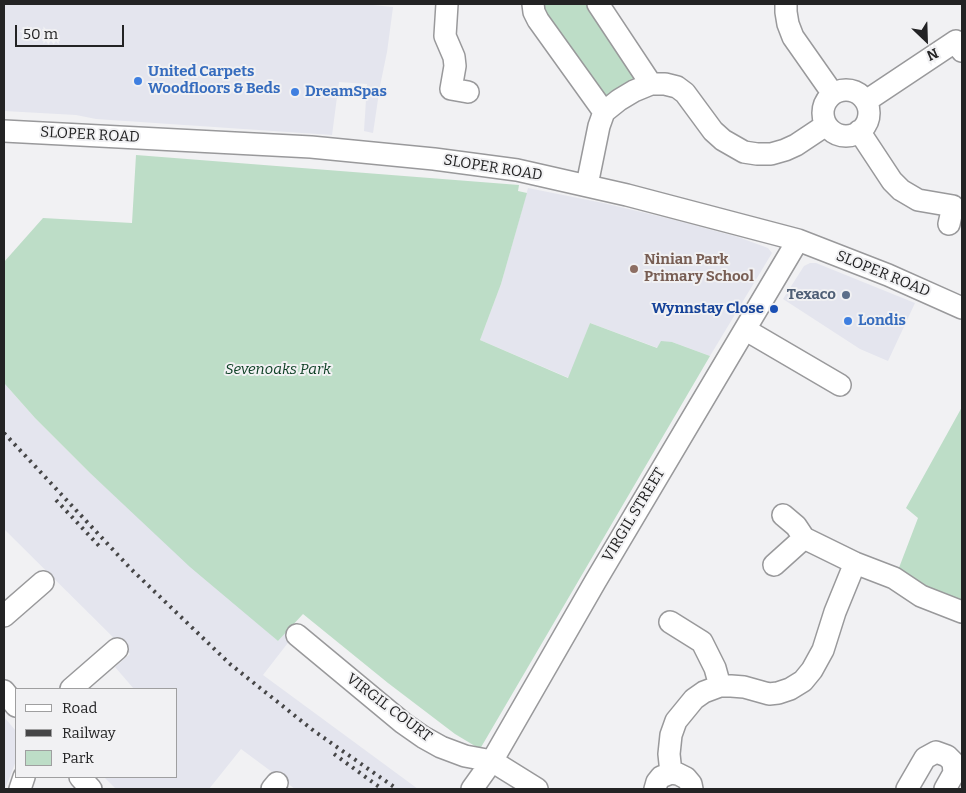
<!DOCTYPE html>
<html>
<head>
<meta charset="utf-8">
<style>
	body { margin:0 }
	#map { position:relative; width:966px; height:793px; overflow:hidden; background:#f1f1f3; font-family:Bitter,serif }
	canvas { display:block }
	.frame { position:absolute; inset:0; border:5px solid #232324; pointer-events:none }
	.legend { position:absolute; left:15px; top:688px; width:162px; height:90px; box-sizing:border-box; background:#f1f1f3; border:1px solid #9f9fa0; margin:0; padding:6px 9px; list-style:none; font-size:15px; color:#232324 }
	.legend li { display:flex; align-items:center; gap:10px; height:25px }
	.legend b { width:25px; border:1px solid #9f9fa0 }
	.north { position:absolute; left:901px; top:15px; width:50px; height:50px; -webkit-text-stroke:4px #f1f1f3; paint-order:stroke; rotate:156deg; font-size:14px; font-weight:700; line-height:20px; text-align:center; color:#232324 }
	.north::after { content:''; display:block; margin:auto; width:18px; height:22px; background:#232324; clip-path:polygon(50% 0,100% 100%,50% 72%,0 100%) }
	.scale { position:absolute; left:15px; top:25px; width:109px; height:22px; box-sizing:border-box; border:2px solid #232324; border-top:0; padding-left:6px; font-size:15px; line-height:18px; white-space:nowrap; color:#232324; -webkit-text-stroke:4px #f1f1f3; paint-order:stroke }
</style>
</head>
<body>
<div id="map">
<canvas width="966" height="793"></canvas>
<div class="frame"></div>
<ul class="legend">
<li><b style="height:6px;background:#fff"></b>Road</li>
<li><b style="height:6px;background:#464647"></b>Railway</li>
<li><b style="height:14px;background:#bdddc7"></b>Park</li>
</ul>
<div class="north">N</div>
<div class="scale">50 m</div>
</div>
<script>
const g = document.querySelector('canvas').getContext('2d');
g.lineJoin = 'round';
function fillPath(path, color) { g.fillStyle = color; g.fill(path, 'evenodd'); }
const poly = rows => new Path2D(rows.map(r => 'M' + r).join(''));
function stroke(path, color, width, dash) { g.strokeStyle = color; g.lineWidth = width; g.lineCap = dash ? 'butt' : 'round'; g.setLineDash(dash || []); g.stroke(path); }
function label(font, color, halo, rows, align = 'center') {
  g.font = font + ' Bitter,serif'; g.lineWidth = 4; g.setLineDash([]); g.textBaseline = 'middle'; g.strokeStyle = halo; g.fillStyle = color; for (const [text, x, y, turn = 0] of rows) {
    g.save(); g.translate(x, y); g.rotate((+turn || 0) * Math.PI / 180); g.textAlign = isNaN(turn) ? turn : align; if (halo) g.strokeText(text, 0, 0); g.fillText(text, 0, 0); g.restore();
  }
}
const built = poly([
	[4,4,363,4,393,7,387,52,380,86,373,133,364,131,367,84,339,82,332,135,96,119,76,115,4,111],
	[528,188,603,203,671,219,738,237,768,248,772,253,710,356,672,342,658,348,590,323,569,378,480,340,501,284],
	[810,263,816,263,915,303,888,361,860,349,783,299,804,266],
	[4,383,35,418,90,473,278,641,288,630,294,635,263,675,418,789,295,789,241,749,209,789,116,789,104,777,176,777,176,689,134,689,115,667,130,654,4,529],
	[4,717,16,731,16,761,5,789,4,789]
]);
const green = poly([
	[533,4,598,4,651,84,604,112],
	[136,155,519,185,518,191,527,193,501,284,480,340,568,378,590,323,657,348,661,341,672,342,710,356,480,749,455,734,388,683,303,614,278,641,190,567,90,473,35,418,4,383,4,262,43,218,132,223],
	[962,407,962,605,897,573,918,518,906,508]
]);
const minor = poly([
	[447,4,445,36,454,57,455,66,451,89,468,92],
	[533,4,534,12,538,20,604,112,619,100,634,91,651,84,598,4],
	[786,4,786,12,788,24,793,37,833,94],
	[651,84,665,84,677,87,685,93,713,131,723,140,744,152,757,154,771,154,785,150,796,145,826,125],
	'823 113a23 23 0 1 1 46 0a23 23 0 1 1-46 0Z',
	[866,101,956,41,962,51],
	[4,131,311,147,434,159,517,170,627,195,798,240,888,275,962,308],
	[859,131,892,181,901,190,918,200,953,206,949,224],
	[587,185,599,126,604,112],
	[746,330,840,385],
	[783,515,796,526,804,538,855,563,894,578,921,596,962,612],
	[774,565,804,538],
	[4,616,43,582],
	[670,622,702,642,715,668,720,686],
	[297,635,403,723,423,737,441,747,465,756,492,761,537,789],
	[71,689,117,649],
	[4,691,16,706],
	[671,773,669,754,671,735,676,721,694,699,704,692,720,686,731,686,744,687,769,694,778,693,790,689,803,681,812,670,823,650,835,612,855,563],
	[80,777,91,789],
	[20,789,24,777],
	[272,789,277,783],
	[472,789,492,761,595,582,798,240],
	[655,789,657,782,661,777,671,773,678,774,686,778,691,784,692,789],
	[907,789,925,758,936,752,947,756,953,762,954,773,945,789]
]);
const rail = poly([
	[4,433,131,569,230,664,314,731,397,789],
	[56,500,102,549],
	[334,754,382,789]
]);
const markers = [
	[138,81,5,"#3f7fe0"],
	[295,92,5,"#3f7fe0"],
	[634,269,5,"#8d6e63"],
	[846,295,5,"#5c6f8a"],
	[774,309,5,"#1a4fb4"],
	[848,321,5,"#3f7fe0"]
];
const shopNames = [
	["United Carpets",148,72],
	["Woodfloors & Beds",148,89],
	["DreamSpas",305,92],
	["Londis",858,321]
];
const streetNames = [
	["SLOPER ROAD",90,135,3],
	["SLOPER ROAD",493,168,9],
	["SLOPER ROAD",883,274,22],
	["VIRGIL STREET",634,515,-59],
	["VIRGIL COURT",389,708,37]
];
const educationNames = [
	["Ninian Park",644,260],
	["Primary School",644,277]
];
const serviceNames = [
	["Texaco",836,295]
];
const transitNames = [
	["Wynnstay Close",764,309]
];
const parkNames = [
	["Sevenoaks Park",278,370]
];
fillPath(built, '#e4e5ee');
fillPath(green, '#bdddc7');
stroke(minor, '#99999b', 24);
stroke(minor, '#fff', 21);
stroke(rail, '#464647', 4, [2.5, 5]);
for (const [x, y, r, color] of markers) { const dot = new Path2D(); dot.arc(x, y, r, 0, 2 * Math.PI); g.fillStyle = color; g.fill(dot); stroke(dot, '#f1f1f3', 2); }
label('bold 15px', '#366cbe', '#f1f1f3', shopNames, 'left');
label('15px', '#232324', '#f1f1f3', streetNames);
label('bold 15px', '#785e54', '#f1f1f3', educationNames, 'left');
label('bold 15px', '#4e5e75', '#f1f1f3', serviceNames, 'right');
label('bold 15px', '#164399', '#f1f1f3', transitNames, 'right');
label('italic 15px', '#104127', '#f1f1f3', parkNames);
</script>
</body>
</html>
